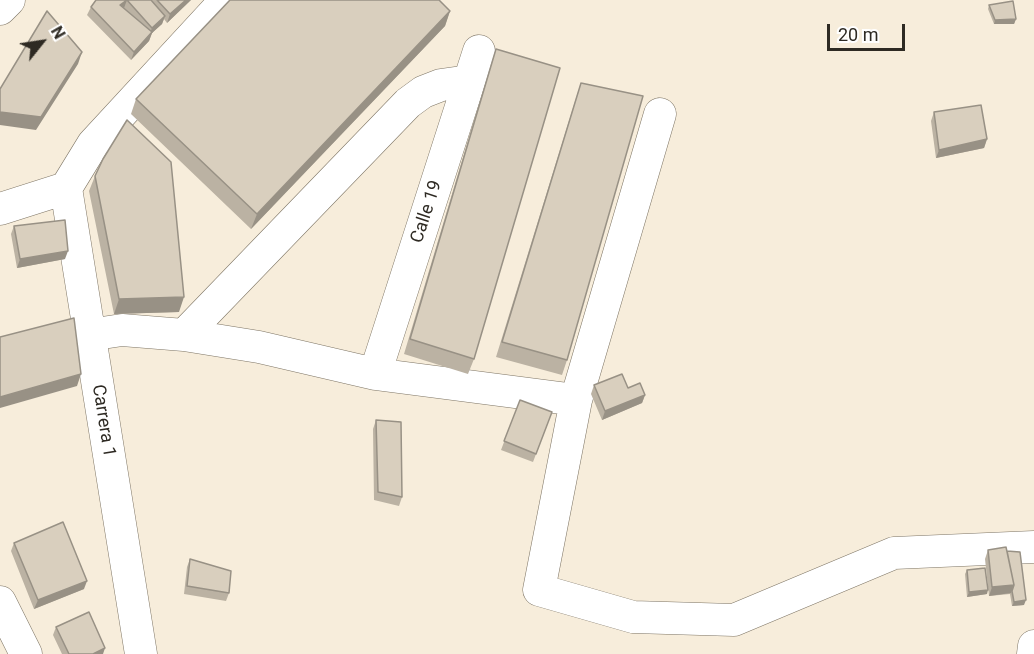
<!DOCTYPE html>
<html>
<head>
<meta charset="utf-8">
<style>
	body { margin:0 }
	#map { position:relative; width:1034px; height:654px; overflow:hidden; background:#f7eddb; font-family:Roboto,sans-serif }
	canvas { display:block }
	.north { position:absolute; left:12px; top:12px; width:60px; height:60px; -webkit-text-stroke:4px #fff; paint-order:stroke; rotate:60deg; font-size:16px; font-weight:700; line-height:24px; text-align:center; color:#2e2a23 }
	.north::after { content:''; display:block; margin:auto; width:21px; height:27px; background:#2e2a23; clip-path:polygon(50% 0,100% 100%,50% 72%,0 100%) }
	.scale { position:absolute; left:827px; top:24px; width:78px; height:27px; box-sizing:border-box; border:3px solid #2e2a23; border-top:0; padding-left:8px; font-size:18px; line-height:21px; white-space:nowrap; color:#2e2a23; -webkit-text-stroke:4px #fff; paint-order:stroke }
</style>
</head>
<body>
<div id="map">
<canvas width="1034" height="654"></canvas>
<div class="north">N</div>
<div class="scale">20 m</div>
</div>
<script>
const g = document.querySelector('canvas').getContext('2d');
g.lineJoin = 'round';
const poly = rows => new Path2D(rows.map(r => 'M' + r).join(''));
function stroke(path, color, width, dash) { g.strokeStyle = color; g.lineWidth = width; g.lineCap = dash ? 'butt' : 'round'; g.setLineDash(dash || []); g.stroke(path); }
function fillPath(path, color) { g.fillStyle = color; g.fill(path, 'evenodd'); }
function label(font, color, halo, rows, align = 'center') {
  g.font = font + ' Roboto,sans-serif'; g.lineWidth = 4.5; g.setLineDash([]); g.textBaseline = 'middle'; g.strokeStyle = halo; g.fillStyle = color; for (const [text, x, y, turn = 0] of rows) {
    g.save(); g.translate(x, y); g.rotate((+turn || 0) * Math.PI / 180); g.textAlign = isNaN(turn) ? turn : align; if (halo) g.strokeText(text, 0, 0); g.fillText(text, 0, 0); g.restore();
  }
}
const minor = poly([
	[0,9,9,0],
	[660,114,576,400,539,590,633,617,734,620,894,553,1034,547],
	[66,188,141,654],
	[0,209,66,188,93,144,226,0],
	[89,335,122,330,184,335,259,347,375,374,576,400],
	[184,335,408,103,423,92,441,85,469,81],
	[375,374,479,51],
	[0,602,26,654],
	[1033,654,1034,646]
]);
const wall = poly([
	[96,0,191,0,167,23,164,19,162,24,152,33,149,41,131,60,87,15,91,7],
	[989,5,1016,19,1014,24,994,24,988,9],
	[450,11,445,26,251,229,131,114,136,99],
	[496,49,474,359,468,374,404,354,491,64],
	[581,83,567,360,562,375,496,357,576,98],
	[934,112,987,139,984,148,936,158,931,121],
	[95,176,179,312,114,314,89,191],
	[14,226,65,259,17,268,11,234],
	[594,385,628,388,645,395,642,403,602,420,591,394],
	[520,400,552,412,533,462,501,450],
	[376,420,402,497,399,506,374,500,373,429],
	[14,543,84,589,34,609,11,551],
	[988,550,1024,605,1012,606,1010,594,989,596,985,559],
	[190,559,229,593,226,601,184,594,187,567],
	[967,570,987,594,967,597,965,574],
	[56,627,103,654,62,654,53,635]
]);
const shadedWall = poly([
	[127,0,124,8,120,5],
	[186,0,191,0,167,23,170,14],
	[450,11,445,26,251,229,257,214],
	[165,16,162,24,152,33,149,41,131,60,134,52,149,36,152,28],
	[1016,19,1014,24,994,24,995,20],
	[82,52,78,64,36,130,0,125,0,112],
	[987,139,984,148,936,158,939,150],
	[68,251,65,259,17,268,20,259],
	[184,297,179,312,114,314,119,299],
	[81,374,77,386,0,408,0,397],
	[645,395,642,403,602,420,605,411],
	[87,581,84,589,34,609,38,600],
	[1014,585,1011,593,989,596,992,587],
	[988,590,987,594,967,597,969,592],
	[1026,600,1024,605,1012,606,1014,602],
	[105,648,103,654,93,654]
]);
const building = poly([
	[96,0,127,0,120,5,152,32,134,52,91,7,96,0],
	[127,0,151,0,165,16,152,28,127,0],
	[157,0,186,0,170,14,157,0],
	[230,0,439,0,450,11,257,214,136,99,230,0],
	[1013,1,1016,19,995,20,989,5,1013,1],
	[47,11,82,52,41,117,0,112,0,89,47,11],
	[496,49,560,68,474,359,410,339,496,49],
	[581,83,643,96,567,360,502,342,581,83],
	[981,105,987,139,939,150,934,112,981,105],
	[127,120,171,162,184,297,119,299,95,176,103,159,127,120],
	[65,220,68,251,20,259,14,226,65,220],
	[74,318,81,374,0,397,0,337,74,318],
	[622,374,628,388,640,383,645,395,605,411,594,385,622,374],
	[520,400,552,412,536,454,504,441,520,400],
	[376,420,401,422,402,497,378,492,376,420],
	[63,522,87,581,38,600,14,543,63,522],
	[1006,547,1014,585,992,587,988,550,1006,547],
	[1007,551,1020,552,1026,600,1014,602,1012,591,1014,585,1007,551],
	[190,559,231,571,229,593,187,586,190,559],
	[985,568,988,590,969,592,967,570,985,568],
	[89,612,105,648,93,654,69,654,56,627,89,612]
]);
const streetNames = [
	["Calle 19",427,212,-72],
	["Carrera 1",103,421,81]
];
stroke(minor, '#7e7565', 33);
stroke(minor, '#fff', 32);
fillPath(wall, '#bbb2a3');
fillPath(shadedWall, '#989185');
fillPath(building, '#d9cfbe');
stroke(building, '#989185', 1.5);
label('18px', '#2e2a23', '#fff', streetNames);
</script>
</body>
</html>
